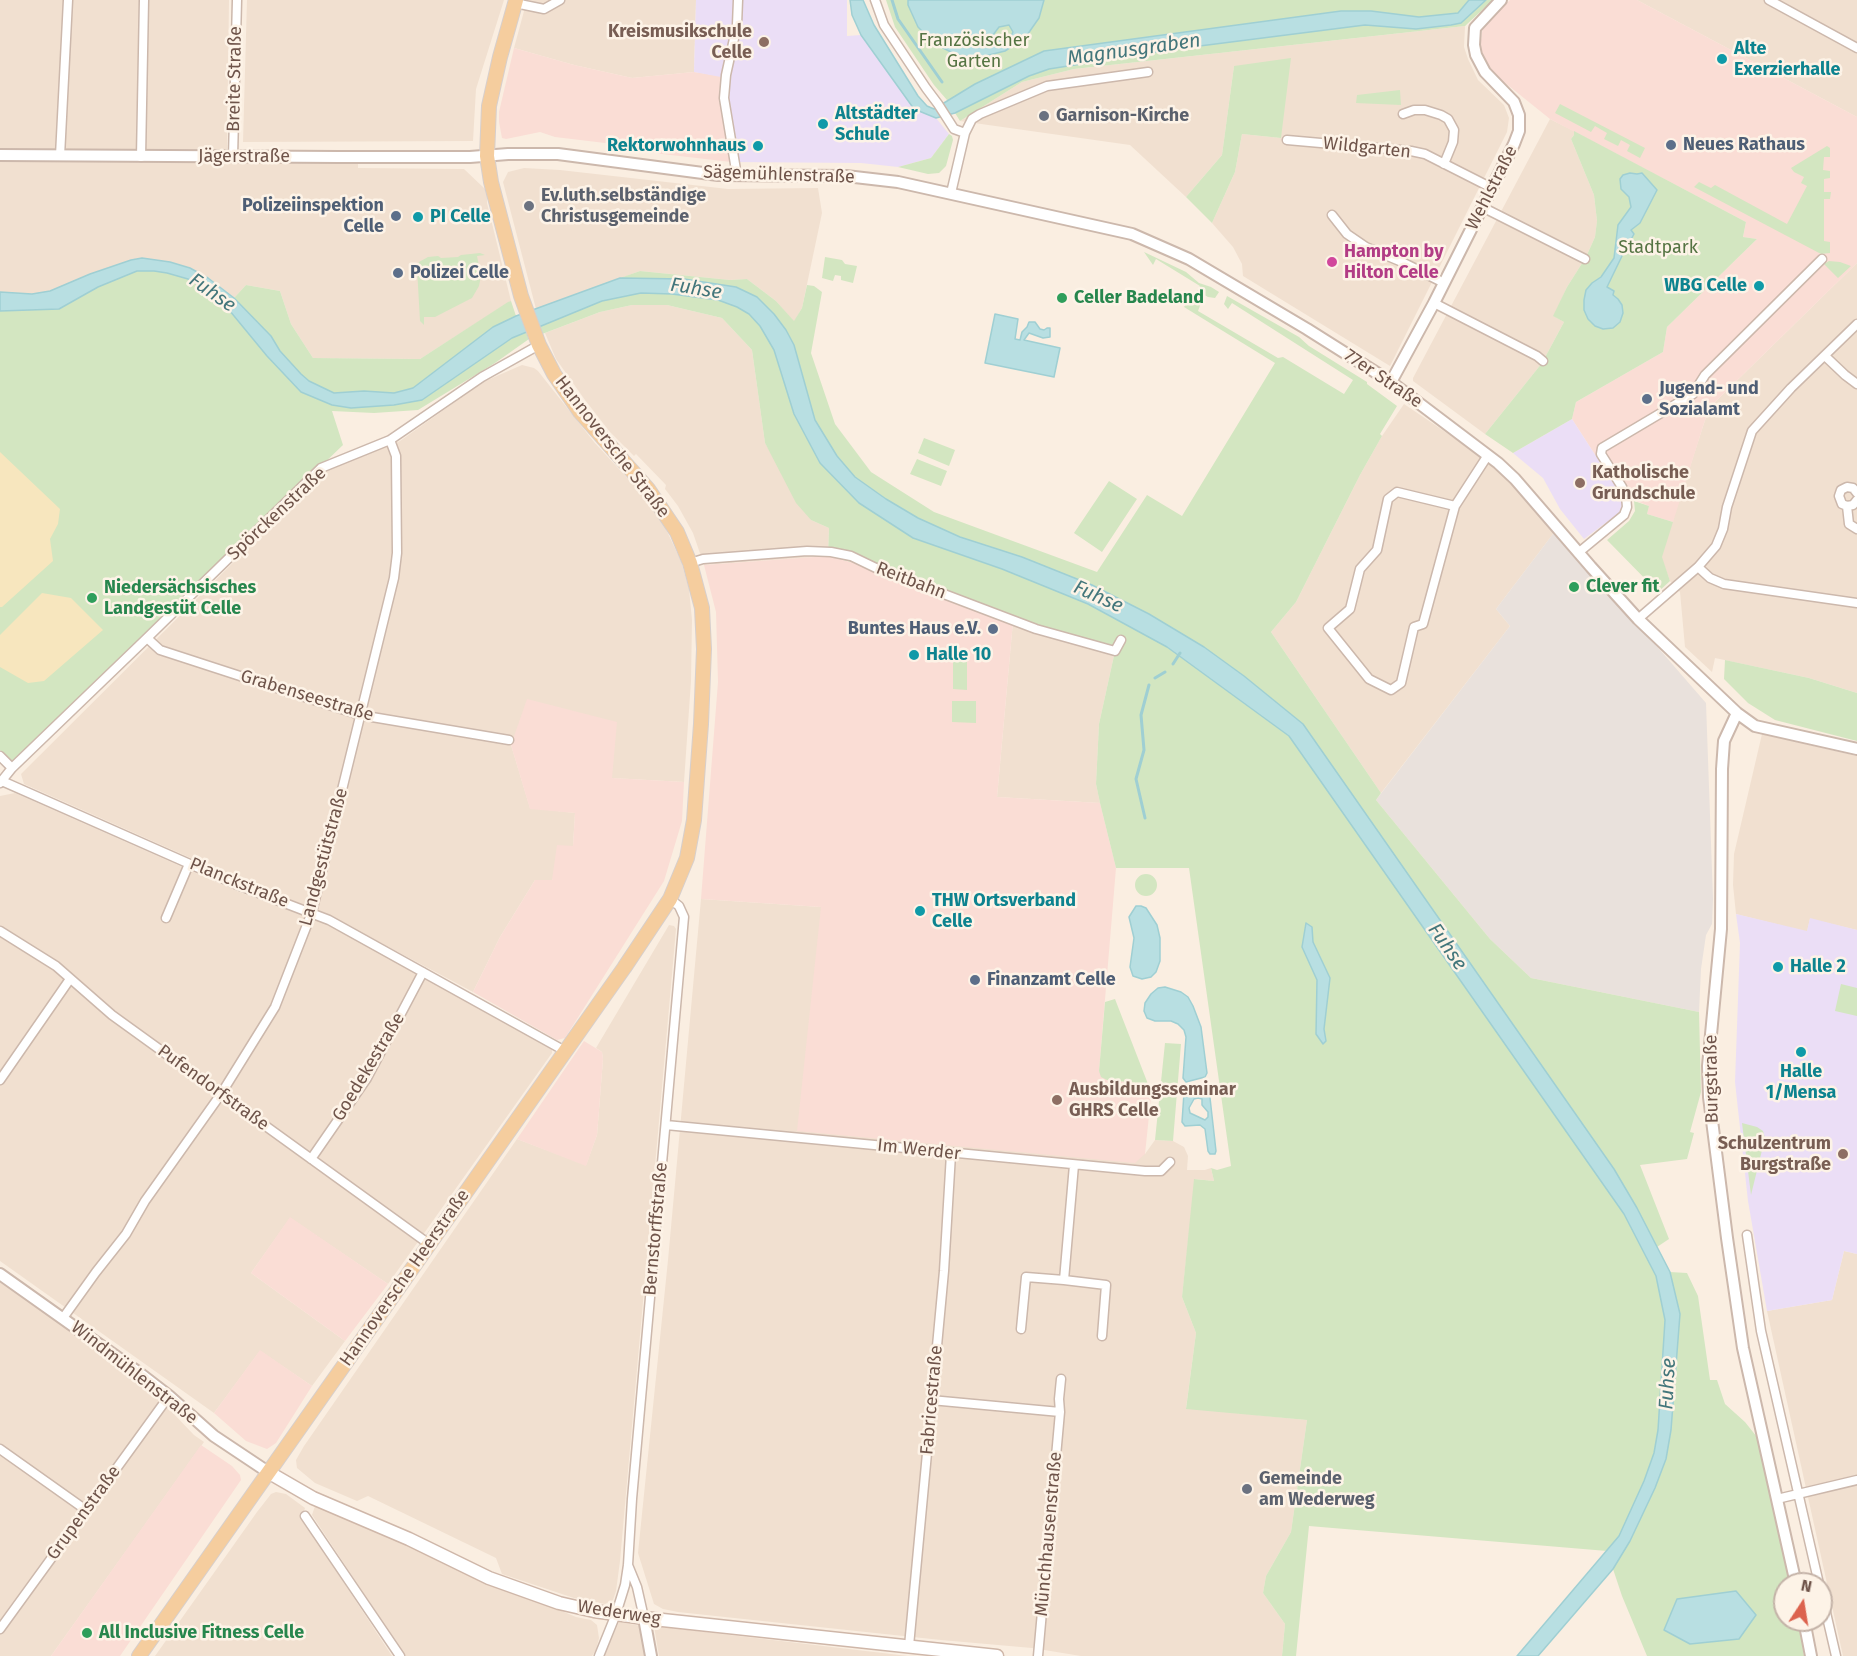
<!DOCTYPE html>
<html>
<head>
<meta charset="utf-8">
<style>
	body { margin:0 }
	#map { position:relative; width:1857px; height:1656px; overflow:hidden; background:#faeee1; font-family:"Fira Sans",sans-serif }
	canvas { display:block }
	.north { position:absolute; left:1773px; top:1572px; width:60px; height:60px; box-sizing:border-box; background:#fdf3e7; border:2px solid #c4b3a8; border-radius:50%; rotate:12deg; font-size:16px; font-weight:700; line-height:24px; text-align:center; color:#6f544a }
	.north::after { content:''; display:block; margin:auto; width:21px; height:27px; background:#dc634e; clip-path:polygon(50% 0,100% 100%,50% 72%,0 100%) }
</style>
</head>
<body>
<div id="map">
<canvas width="1857" height="1656"></canvas>
<div class="north">N</div>
</div>
<script>
const g = document.querySelector('canvas').getContext('2d');
g.lineJoin = 'round';
function fillPath(path, color) { g.fillStyle = color; g.fill(path, 'evenodd'); }
const poly = rows => new Path2D(rows.map(r => 'M' + r).join(''));
function stroke(path, color, width, dash) { g.strokeStyle = color; g.lineWidth = width; g.lineCap = dash ? 'butt' : 'round'; g.setLineDash(dash || []); g.stroke(path); }
function label(font, color, halo, rows, align = 'center') {
  g.font = font + ' "Fira Sans",sans-serif'; g.lineWidth = 5; g.setLineDash([]); g.textBaseline = 'middle'; g.strokeStyle = halo; g.fillStyle = color; for (const [text, x, y, turn = 0] of rows) {
    g.save(); g.translate(x, y); g.rotate((+turn || 0) * Math.PI / 180); g.textAlign = isNaN(turn) ? turn : align; if (halo) g.strokeText(text, 0, 0); g.fillText(text, 0, 0); g.restore();
  }
}
const residential = poly([
	[0,0,229,0,227,151,0,149],
	[247,0,504,0,476,89,473,141,243,142],
	[527,0,696,0,694,72,632,78,574,65,514,48],
	[1637,0,1857,0,1857,117],
	[1465,26,1464,47,1468,59,1478,80,1504,105,1509,118,1507,132,1390,366,1243,276,1242,264,1233,247,1212,223,1235,172,1242,134,1281,138,1234,66,1222,155,1186,197,1130,145,960,121,1022,82,1074,69],
	[1550,119,1574,131,1574,135,1571,139,1594,195,1597,221,1595,237,1586,257,1567,287,1554,316,1564,322,1542,363,1485,434,1413,381,1413,378],
	[0,161,358,161,358,168,464,169,484,188,487,192,487,203,511,301,420,359,313,358,291,324,280,291,246,285,234,298,208,278,190,268,90,274,50,291,33,294,0,292],
	[524,168,560,170,728,189,818,188,822,213,802,308,794,322,776,301,747,279,730,280,640,271,536,309,503,182,508,172],
	[1857,263,1857,693,1809,678,1715,658,1712,672,1685,647,1680,592,1670,581,1661,557,1705,420,1714,403],
	[632,305,667,305,722,318,752,350,765,443,811,520,829,528,828,556,704,565,693,533,678,506,665,489,666,485,636,454,634,456,610,432,585,400,556,359,545,333,600,312],
	[522,365,534,368,538,371,594,442,645,497,663,523,681,561,689,589,692,620,691,681,684,782,611,778,511,745,530,808,575,813,573,846,552,880,535,880,500,937,473,992,325,913,238,879,24,784,21,774,324,472,400,441,483,382],
	[1404,404,1469,448,1514,483,1556,530,1496,609,1510,626,1381,793,1271,632,1296,602,1360,475,1382,436],
	[1013,621,1115,651,1099,724,1096,784,1100,803,997,797],
	[1762,734,1857,756,1857,930,1810,919,1807,932,1736,914,1733,885,1734,854],
	[15,793,239,892,322,922,546,1044,552,1050,552,1053,388,1284,290,1218,251,1273,345,1341,312,1386,260,1351,214,1413,0,1261,0,796],
	[701,899,821,907,1145,1154,1155,1140,1173,1141,1184,1147,1188,1156,1187,1170,1205,1170,1211,1168,1214,1181,1195,1179,1182,1297,1196,1333,1186,1408,1307,1420,1291,1532,1266,1576,1263,1593,1285,1624,1282,1656,1081,1656,1032,1648,941,1640,678,1612,663,1609,654,1604,638,1553,668,1260],
	[669,925,674,926,676,929,620,1561,616,1591,613,1600,605,1604,574,1598,502,1574,496,1558,368,1496,357,1501,315,1483,297,1468,296,1460,304,1446,517,1139,586,1165,597,1135,603,1059,602,1052,596,1048],
	[1844,1251,1857,1254,1857,1656,1843,1656,1767,1311,1832,1300],
	[0,1280,144,1382,162,1398,171,1411,194,1435,204,1442,51,1656,0,1656],
	[276,1492,286,1494,305,1508,302,1519,392,1656,155,1656,257,1512,271,1494],
	[315,1506,576,1617,591,1620,597,1625,599,1638,596,1650,592,1656,405,1656,312,1515],
	[619,1622,641,1626,646,1656,604,1656],
	[654,1626,908,1656,659,1656]
]);
const commercial = poly([
	[1510,0,1637,0,1857,117,1857,263,1714,403,1705,420,1673,522,1647,514,1649,506,1621,495,1572,419,1576,402,1663,352,1667,327,1757,239,1743,237,1746,222,1550,119,1489,70,1479,53,1483,26],
	[514,48,574,65,632,78,694,72,721,76,719,98,731,162,619,149,605,143,555,137,540,132,506,139,502,138,499,122,499,112],
	[828,556,878,569,1013,621,997,797,1100,803,1116,868,1099,1071,1107,1080,1148,1084,1152,1087,1145,1154,1135,1163,797,1131,821,907,701,899,718,682,716,612,704,565],
	[527,699,617,722,612,778,684,782,682,821,664,881,565,1038,557,1040,473,992,500,937,535,880,552,880,557,845,573,846,575,813,530,809,511,745],
	[584,1041,602,1052,603,1059,597,1135,586,1166,517,1139],
	[290,1217,388,1284,345,1341,251,1273],
	[260,1350,312,1386,276,1443,267,1449,246,1441,214,1413],
	[201,1445,232,1466,240,1475,241,1480,120,1656,51,1656]
]);
const industrial = poly([
	[1556,530,1706,703,1713,899,1712,924,1706,935,1701,969,1699,1012,1531,978,1490,939,1376,800,1510,626,1496,609]
]);
const education = poly([
	[696,0,847,0,847,36,861,35,914,109,936,118,949,134,931,158,898,167,861,163,731,162,719,98,721,77,694,72],
	[1572,419,1621,495,1622,505,1619,513,1584,539,1560,509,1543,478,1513,453],
	[1736,914,1807,931,1810,918,1857,930,1857,1254,1844,1251,1832,1300,1767,1311,1748,1201,1735,1082,1740,943]
]);
const green = poly([
	[886,0,1493,0,1465,26,1074,69,1022,82,960,121,947,100,934,85,895,27],
	[1291,58,1281,138,1242,134,1235,172,1212,223,1186,197,1222,155,1234,66],
	[1400,90,1401,105,1356,103,1357,95],
	[1560,104,1645,148,1640,158,1627,151,1630,145,1621,140,1618,146,1604,139,1607,133,1595,126,1591,132,1555,113],
	[1574,131,1746,222,1743,237,1757,239,1667,327,1663,352,1576,402,1572,419,1513,453,1485,434,1542,363,1564,322,1553,316,1567,287,1586,257,1595,237,1597,221,1594,195,1571,139,1574,135],
	[949,134,952,136,953,140,946,166,939,173,928,174,898,167,931,158],
	[1827,146,1830,148,1830,157,1824,157,1823,170,1830,171,1830,178,1824,179,1824,192,1831,192,1830,199,1824,199,1824,241,1830,242,1830,253,1821,254,1694,187,1699,182,1711,188,1715,185,1787,224,1807,186,1801,183,1804,177,1794,172,1791,168],
	[1144,252,1186,272,1199,283,1211,287,1219,292,1215,298,1208,297,1197,291,1200,286,1156,259,1153,265],
	[480,253,485,255,477,256,481,276,479,286,472,298,435,317,424,317,424,325,420,321,417,268,419,262,428,257,438,256,441,258,458,257,461,255],
	[825,257,842,260,845,264,857,266,853,283,841,280,841,276,835,275,833,281,822,278],
	[1829,261,1840,262,1851,266,1838,278,1824,264],
	[137,271,154,271,167,273,188,279,204,288,225,305,267,356,301,392,422,400,512,338,602,301,641,293,672,294,718,300,737,307,749,314,760,326,774,350,794,414,820,463,1002,569,1088,604,1167,647,1289,736,1624,1214,1656,1276,1665,1320,1658,1430,1654,1453,1644,1481,1619,1536,1607,1551,1309,1526,1296,1656,1282,1656,1285,1624,1263,1593,1266,1576,1291,1532,1307,1420,1186,1409,1196,1333,1182,1297,1194,1179,1214,1181,1211,1168,1217,1170,1231,1166,1189,868,1116,868,1100,803,1096,784,1099,724,1115,651,1013,621,878,569,828,556,829,528,811,520,796,503,765,443,752,350,722,318,667,305,632,305,600,312,529,339,495,363,418,410,374,413,332,411,343,445,12,763,0,750,0,311,59,309,98,287],
	[640,271,730,280,747,279,776,301,794,321,802,308,807,285,814,286,822,292,811,353,835,424,871,472,934,512,1097,572,1147,495,1182,516,1275,363,1184,307,1188,301,1192,300,1201,303,1198,311,1278,358,1283,357,1344,394,1353,380,1232,303,1228,309,1224,304,1227,296,1299,337,1309,346,1367,382,1367,384,1397,406,1380,434,1382,436,1360,475,1296,602,1271,632,1381,793,1376,800,1490,939,1531,978,1699,1012,1701,1092,1690,1132,1694,1133,1687,1159,1640,1165,1669,1239,1657,1247,1614,1169,1303,724,1244,676,1204,647,1149,614,1092,585,1022,557,960,537,917,518,886,499,855,477,837,456,815,420,794,345,786,330,774,314,736,287,653,278,620,278],
	[246,285,280,291,291,324,313,358,420,359,508,302,511,301,516,316,493,327,413,388,394,393,364,391,334,393,309,381,301,374,280,351,271,336,234,298],
	[924,438,955,450,949,466,918,453],
	[917,459,947,471,941,486,910,474],
	[1109,481,1137,499,1102,552,1074,533],
	[1634,501,1649,506,1647,514,1673,522,1662,557,1670,581,1658,592,1607,540,1629,521,1635,511],
	[953,654,967,655,967,690,953,689],
	[1725,660,1809,678,1857,693,1857,741,1775,720,1748,703,1724,679],
	[952,701,976,701,976,723,952,722],
	'1135 885a11 11 0 1 1 22 0a11 11 0 1 1-22 0Z',
	[1841,984,1857,988,1857,1016,1835,1011],
	[1115,999,1148,1084,1107,1080,1101,1077,1099,1071,1105,1002],
	[1165,1043,1181,1044,1173,1141,1155,1140],
	[1742,1123,1757,1127,1763,1131,1765,1138,1751,1195],
	[1670,1272,1687,1273,1698,1296,1710,1380,1717,1380,1725,1404,1745,1422,1757,1437,1791,1584,1785,1584,1785,1620,1798,1620,1804,1656,1647,1656,1622,1596,1613,1569,1630,1541,1655,1488,1666,1459,1671,1430,1680,1314]
]);
const sand = poly([
	[0,452,60,509,58,524,50,539,53,561,2,607,0,607],
	[42,593,71,598,103,630,44,681,28,683,0,667,0,635]
]);
const water = poly([
	[850,0,863,0,874,25,918,96,927,106,934,109,975,84,1044,51,1341,11,1371,11,1419,17,1458,13,1469,0,1486,0,1461,23,1451,25,1416,29,1365,25,1176,49,1049,69,1029,76,955,113,936,118,914,109,861,35,852,15,850,0],
	[908,0,1044,0,1039,18,1025,38,1005,51,981,57,957,55,935,44,918,27,908,5,908,0],
	[1009,25,1013,32,1009,40,1001,42,993,35,999,27,1009,25],
	[1630,173,1637,174,1642,173,1657,190,1640,223,1631,230,1634,234,1628,245,1620,252,1622,256,1607,287,1614,291,1613,295,1618,299,1622,305,1623,313,1620,322,1613,328,1603,329,1595,326,1588,319,1584,310,1584,300,1586,290,1592,283,1601,277,1614,258,1618,225,1631,207,1629,197,1621,189,1620,179,1623,175,1630,173],
	[142,258,170,262,190,268,208,278,234,298,271,336,280,351,301,374,309,381,334,393,364,391,394,393,413,388,493,327,516,316,620,278,684,279,736,287,757,297,774,314,786,330,794,345,815,420,837,456,855,477,886,499,918,518,960,537,1022,557,1092,585,1149,614,1204,647,1244,676,1303,724,1614,1169,1637,1208,1670,1272,1680,1314,1671,1430,1666,1459,1655,1488,1630,1541,1613,1569,1538,1656,1517,1656,1619,1536,1644,1481,1654,1453,1658,1430,1665,1320,1656,1276,1624,1214,1289,736,1167,647,1088,604,1002,569,913,538,859,503,820,463,794,414,774,350,760,326,749,314,737,307,718,300,672,294,641,293,602,301,512,338,422,400,394,405,351,408,332,405,301,392,267,356,225,305,204,288,188,279,167,273,154,271,137,271,98,287,59,309,0,311,0,292,32,294,50,291,90,274,131,260,142,258],
	[995,314,1018,319,1015,339,1020,340,1022,332,1027,327,1029,322,1035,322,1040,329,1044,330,1047,328,1050,328,1050,337,1043,338,1029,333,1024,340,1060,348,1054,377,985,363,995,314],
	[1136,906,1141,906,1146,908,1157,925,1160,938,1160,961,1156,972,1151,977,1142,979,1133,976,1130,967,1134,938,1129,917,1136,906],
	[1306,923,1312,927,1313,942,1330,978,1324,1029,1326,1041,1323,1044,1316,1034,1317,980,1302,947,1306,923],
	[1165,987,1181,992,1188,997,1193,1006,1201,1027,1207,1073,1205,1077,1186,1082,1183,1078,1186,1037,1184,1030,1178,1024,1171,1021,1155,1021,1147,1018,1144,1011,1145,1003,1151,994,1158,988,1165,987],
	[1207,1087,1209,1089,1216,1151,1215,1154,1210,1154,1208,1151,1205,1129,1200,1125,1185,1126,1182,1122,1184,1093,1186,1090,1207,1087],
	[1198,1098,1202,1099,1202,1105,1208,1112,1208,1117,1205,1120,1190,1113,1189,1108,1194,1099,1198,1098],
	[1736,1591,1756,1615,1739,1639,1690,1644,1664,1630,1677,1599,1736,1591]
]);
const stream = poly([
	[892,0,898,19,942,82],
	[1173,664,1180,653],
	[1155,678,1165,672],
	[1145,818,1136,779,1144,750,1141,715,1149,685]
]);
const minor = poly([
	[875,0,884,25,926,88,938,104,954,129,965,133],
	[1769,0,1857,48],
	[515,3,544,9,560,0],
	[1403,114,1414,110,1425,110,1441,115,1448,119,1454,130,1453,142,1444,164],
	[1287,140,1411,151,1425,154,1492,188],
	[60,156,68,0],
	[141,157,144,0],
	[233,157,237,0],
	[737,176,724,98,726,75,737,25,738,0],
	[951,193,965,133,972,119,980,114,1047,86,1148,72],
	[1482,207,1585,259],
	[1332,215,1347,234,1366,247,1402,262,1444,283],
	[1434,303,1537,356,1543,361],
	[1825,356,1845,375,1857,384],
	[1857,493,1853,488,1847,487,1841,490,1839,496,1842,504,1847,506,1853,505,1857,500],
	[1455,506,1397,492,1388,499,1377,550,1360,569,1350,609,1328,628,1369,679,1391,690,1401,683,1414,627,1423,624,1455,506,1488,455],
	[1847,506,1849,524,1857,529],
	[1578,553,1624,515,1627,507,1626,496,1622,487,1601,454,1602,448,1693,394,1705,375,1822,259],
	[690,563,703,559,807,551,831,552,851,556,878,569,1036,629,1115,651,1121,640],
	[1698,567,1710,578,1724,584,1857,603],
	[1638,619,1698,567,1716,546,1723,529,1727,507,1752,431,1791,388,1857,324],
	[147,638,160,650,360,715,509,740],
	[0,756,12,768],
	[2,781,235,884,329,920,565,1051],
	[0,783,12,768,147,638,321,468,390,440,482,377,539,345],
	[166,918,189,864],
	[0,931,56,966,112,1015,429,1244],
	[0,1080,70,979],
	[666,1125,1145,1171,1161,1171,1170,1162],
	[311,1159,367,1078,423,972],
	[1747,1235,1761,1331,1819,1584],
	[1064,1280,1106,1285,1102,1336],
	[63,1318,96,1272,126,1234,145,1201,221,1094,275,1007,312,912,394,578,397,553,396,456,390,440],
	[1021,1329,1026,1277,1064,1280,1074,1165],
	[931,1400,1060,1412,1038,1656],
	[1060,1412,1059,1399,1061,1379],
	[0,1449,86,1510],
	[1777,1499,1857,1480],
	[305,1516,400,1656],
	[628,1565,637,1587,644,1618],
	[1821,1591,1836,1656],
	[0,1629,169,1396],
	[909,1646,944,1271,951,1154],
	[599,1656,616,1614,625,1585,628,1565,632,1499,684,917,679,906,670,899]
]);
const tertiary = poly([
	[0,155,338,157,470,157,508,154,558,154,718,175,846,176,898,182,1132,234,1189,259,1307,329,1391,382,1498,463,1515,479,1591,567,1638,619,1737,713,1755,726,1857,749],
	[1391,382,1434,303,1514,144,1519,131,1519,115,1514,102,1485,72,1476,55,1474,45,1475,28,1501,0],
	[1737,713,1724,741,1722,769,1721,929,1708,1066,1709,1097,1727,1238,1743,1348,1796,1584],
	[0,1274,138,1372,169,1396,214,1436,268,1472],
	[644,1618,651,1656],
	[1804,1620,1811,1656]
]);
const secondary = poly([
	[268,1472,313,1498,409,1539,489,1578,559,1603,594,1611,644,1618,997,1656]
]);
const primary = poly([
	[139,1656,624,968,670,899,687,858,694,820,701,724,704,649,702,608,690,563,677,532,648,489,580,412,554,374,539,345,521,296,491,182,487,156,489,106,500,57,516,0]
]);
const markers = [
	[764,42,6,"#8d6e63"],
	[1722,59,6,"#0f9aa8"],
	[1044,116,6,"#6b7280"],
	[823,124,6,"#0f9aa8"],
	[1671,145,6,"#5c6f8a"],
	[758,146,6,"#0f9aa8"],
	[529,206,6,"#6b7280"],
	[396,216,6,"#5c6f8a"],
	[418,217,6,"#0f9aa8"],
	[1332,262,6,"#d1479c"],
	[398,273,6,"#5c6f8a"],
	[1759,286,6,"#0f9aa8"],
	[1062,298,6,"#2e9e5b"],
	[1647,399,6,"#5c6f8a"],
	[1580,483,6,"#8d6e63"],
	[1574,587,6,"#2e9e5b"],
	[92,598,6,"#2e9e5b"],
	[993,629,6,"#5c6f8a"],
	[914,655,6,"#0f9aa8"],
	[920,911,6,"#0f9aa8"],
	[1778,967,6,"#0f9aa8"],
	[975,980,6,"#5c6f8a"],
	[1801,1052,6,"#0f9aa8"],
	[1057,1100,6,"#8d6e63"],
	[1843,1154,6,"#8d6e63"],
	[1247,1489,6,"#6b7280"],
	[87,1633,6,"#2e9e5b"]
];
const educationNames = [
	["Kreismusikschule",752,32],
	["Celle",752,53],
	["Katholische",1592,473,"left"],
	["Grundschule",1592,494,"left"],
	["Ausbildungsseminar",1069,1090,"left"],
	["GHRS Celle",1069,1111,"left"],
	["Schulzentrum",1831,1144],
	["Burgstraße",1831,1165]
];
const parkNames = [
	["Französischer",974,41],
	["Garten",974,62],
	["Stadtpark",1658,248]
];
const cultureNames = [
	["Alte",1734,49],
	["Exerzierhalle",1734,70],
	["Altstädter",835,114],
	["Schule",835,135],
	["Rektorwohnhaus",746,146,"right"],
	["PI Celle",430,217],
	["WBG Celle",1747,286,"right"],
	["Halle 10",926,655],
	["THW Ortsverband",932,901],
	["Celle",932,922],
	["Halle 2",1790,967],
	["Halle",1801,1072,"center"],
	["1/Mensa",1801,1093,"center"]
];
const streetNames = [
	["Breite Straße",235,79,-89],
	["Wildgarten",1367,148,6],
	["Jägerstraße",244,157],
	["Sägemühlenstraße",779,175,2],
	["Wehlstraße",1492,188,-63],
	["77er Straße",1383,379,34],
	["Hannoversche Straße",612,447,52],
	["Spörckenstraße",277,514,-43],
	["Reitbahn",911,581,21],
	["Grabenseestraße",307,696,17],
	["Landgestütstraße",324,857,-75],
	["Planckstraße",239,883,22],
	["Goedekestraße",369,1067,-59],
	["Burgstraße",1712,1079,-91],
	["Pufendorfstraße",213,1088,36],
	["Im Werder",919,1150,6],
	["Bernstorffstraße",656,1229,-85],
	["Hannoversche Heerstraße",405,1278,-55],
	["Windmühlenstraße",134,1373,38],
	["Fabricestraße",932,1400,-85],
	["Grupenstraße",84,1513,-54],
	["Münchhausenstraße",1049,1534,-85],
	["Wederweg",619,1613,9]
];
const worshipNames = [
	["Garnison-Kirche",1056,116],
	["Ev.luth.selbständige",541,196],
	["Christusgemeinde",541,217],
	["Gemeinde",1259,1479],
	["am Wederweg",1259,1500]
];
const serviceNames = [
	["Neues Rathaus",1683,145],
	["Polizeiinspektion",384,206,"right"],
	["Celle",384,227,"right"],
	["Polizei Celle",410,273],
	["Jugend- und",1659,389],
	["Sozialamt",1659,410],
	["Buntes Haus e.V.",981,629,"right"],
	["Finanzamt Celle",987,980]
];
const hotelNames = [
	["Hampton by",1344,252],
	["Hilton Celle",1344,273]
];
const leisureNames = [
	["Celler Badeland",1074,298],
	["Clever fit",1586,587],
	["Niedersächsisches",104,588],
	["Landgestüt Celle",104,609],
	["All Inclusive Fitness Celle",99,1633]
];
const waterNames = [
	["Magnusgraben",1134,50,-8],
	["Fuhse",696,289,9],
	["Fuhse",212,293,35],
	["Fuhse",1098,597,24],
	["Fuhse",1447,947,55],
	["Fuhse",1668,1384,-87]
];
fillPath(residential, '#f1e0d0');
fillPath(commercial, '#faddd5');
fillPath(industrial, '#e9e1dc');
fillPath(education, '#ebdef6');
fillPath(green, '#d3e6c1');
fillPath(sand, '#f7e6be');
fillPath(water, '#b8dfe2');
stroke(water, '#9fcfd3', 1.5);
stroke(stream, '#9fcfd3', 3);
stroke(minor, '#ccb8ac', 11);
stroke(tertiary, '#ccb8ac', 14);
stroke(secondary, '#cfb7a9', 15);
stroke(primary, '#d7cfcc', 16);
stroke(minor, '#fff', 8);
stroke(tertiary, '#fff', 10);
stroke(secondary, '#fff', 12);
stroke(primary, '#f5cd9e', 14);
for (const [x, y, r, color] of markers) { const dot = new Path2D(); dot.arc(x, y, r, 0, 2 * Math.PI); g.fillStyle = color; g.fill(dot); stroke(dot, '#fdf3e7', 2); }
label('bold 18px', '#785e54', '#fdf3e7', educationNames, 'right');
label('18px', '#557443', '#fdf3e7', parkNames);
label('bold 18px', '#0d838f', '#fdf3e7', cultureNames, 'left');
label('18px', '#6f544a', '#fdf3e7', streetNames);
label('bold 18px', '#5b616d', '#fdf3e7', worshipNames, 'left');
label('bold 18px', '#4e5e75', '#fdf3e7', serviceNames, 'left');
label('bold 18px', '#b23c85', '#fdf3e7', hotelNames, 'left');
label('bold 18px', '#27864d', '#fdf3e7', leisureNames, 'left');
label('italic 20px', '#43767b', '#fdf3e7', waterNames);
</script>
</body>
</html>
